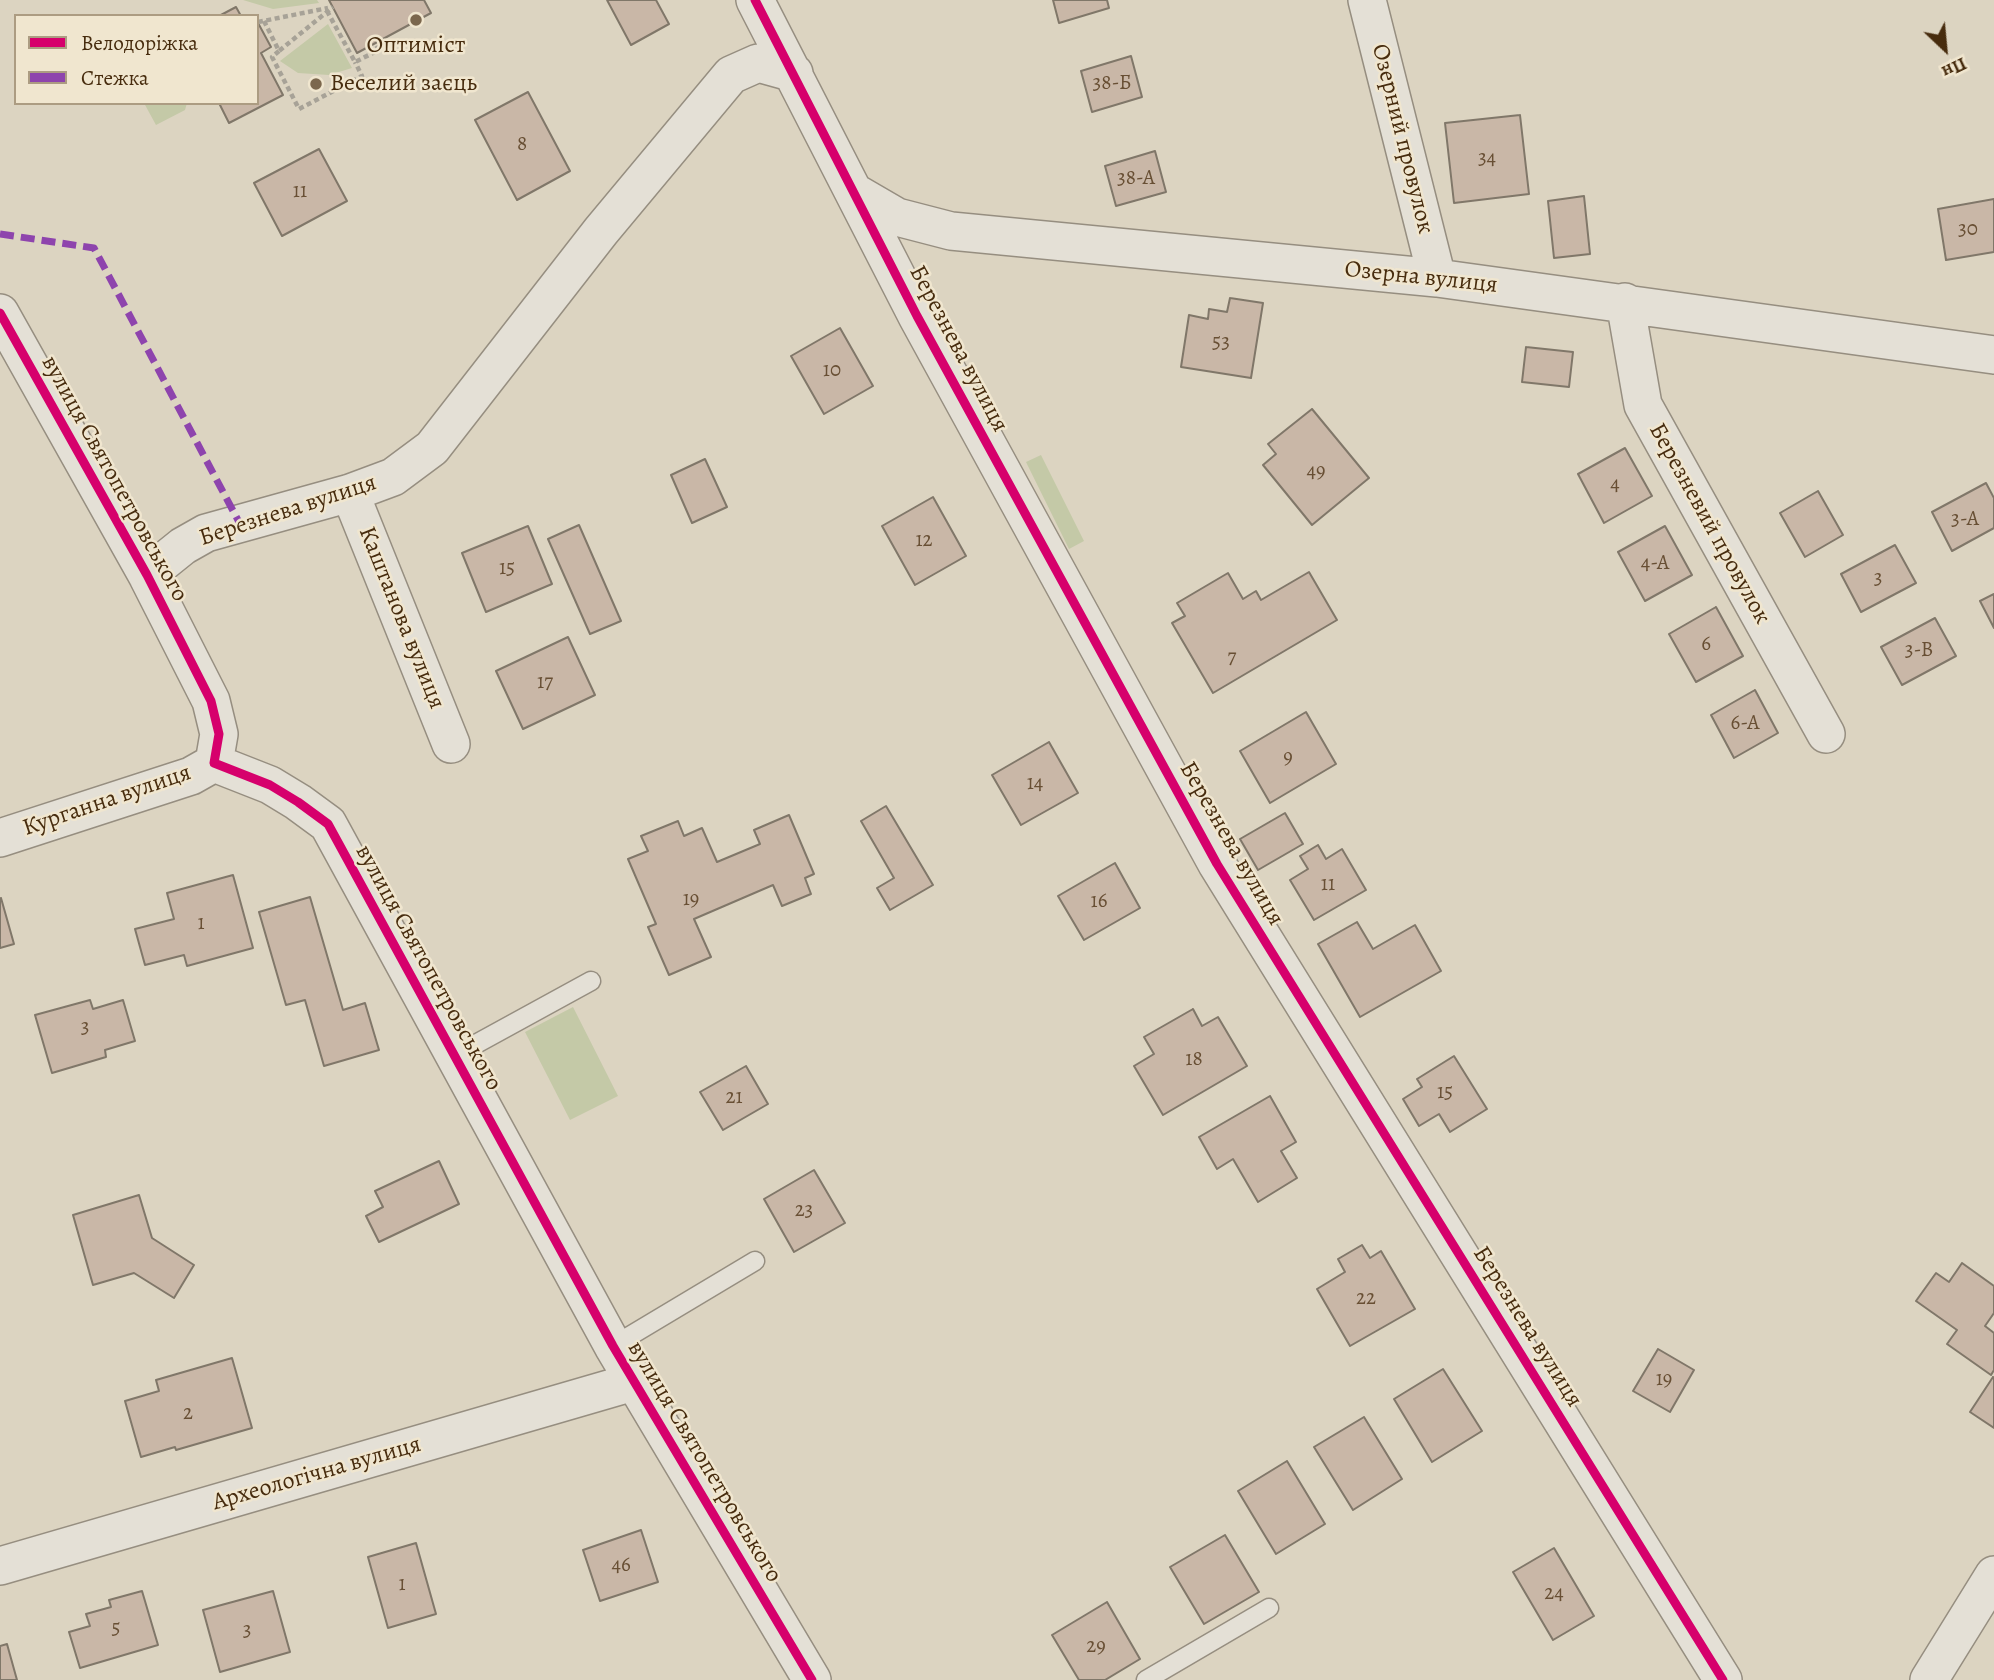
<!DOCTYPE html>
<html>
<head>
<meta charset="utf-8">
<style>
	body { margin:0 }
	#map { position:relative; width:1994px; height:1680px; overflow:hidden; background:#dcd4c1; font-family:Alegreya,serif }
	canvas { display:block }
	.legend { position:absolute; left:14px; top:14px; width:245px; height:91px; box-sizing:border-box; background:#f0e6cf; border:2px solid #ac9c82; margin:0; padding:9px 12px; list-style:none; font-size:21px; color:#472c0e }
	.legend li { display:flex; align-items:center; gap:14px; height:35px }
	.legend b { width:35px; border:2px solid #ac9c82 }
	.north { position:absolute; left:1910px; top:14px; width:70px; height:70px; -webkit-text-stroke:5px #f0e6cf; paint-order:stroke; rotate:154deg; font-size:19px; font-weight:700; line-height:28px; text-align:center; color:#472c0e }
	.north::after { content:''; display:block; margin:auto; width:24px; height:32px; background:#472c0e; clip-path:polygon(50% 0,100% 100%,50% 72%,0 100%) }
</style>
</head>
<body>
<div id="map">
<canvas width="1994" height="1680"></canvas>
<ul class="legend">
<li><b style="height:9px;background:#d6006c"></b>Велодоріжка</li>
<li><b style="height:9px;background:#8e44ad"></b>Стежка</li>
</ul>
<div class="north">Пн</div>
</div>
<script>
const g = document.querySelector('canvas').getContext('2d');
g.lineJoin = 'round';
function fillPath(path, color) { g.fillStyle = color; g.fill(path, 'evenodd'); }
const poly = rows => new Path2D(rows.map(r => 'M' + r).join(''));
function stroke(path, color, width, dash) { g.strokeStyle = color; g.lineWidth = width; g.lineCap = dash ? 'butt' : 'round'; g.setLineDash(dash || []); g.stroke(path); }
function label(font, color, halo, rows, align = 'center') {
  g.font = font + ' Alegreya,serif'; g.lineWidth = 5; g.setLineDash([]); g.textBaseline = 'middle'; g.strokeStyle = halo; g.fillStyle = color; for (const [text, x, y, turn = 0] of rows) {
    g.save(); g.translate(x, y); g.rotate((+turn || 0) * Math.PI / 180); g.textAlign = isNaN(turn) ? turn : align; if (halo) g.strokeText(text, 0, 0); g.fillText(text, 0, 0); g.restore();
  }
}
const green = poly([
	[243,0,317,0,319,3,273,9],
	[328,24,352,68,329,75,298,73,280,61],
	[144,103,187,103,185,110,156,125],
	[1041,455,1084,541,1069,549,1026,462],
	[573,1007,618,1096,570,1120,525,1032]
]);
const building = poly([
	[329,0,424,0,431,13,357,53,329,0],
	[607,0,656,0,669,24,631,45,607,0],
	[1053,0,1107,0,1109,8,1059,23,1053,0],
	[236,7,241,16,219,16,236,7],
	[257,21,271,47,261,53,283,95,229,123,219,103,257,103,257,21],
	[1131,56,1142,97,1092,112,1081,71,1131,56],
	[528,92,570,171,517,200,475,120,528,92],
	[1520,115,1529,194,1454,203,1445,123,1520,115],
	[319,149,347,201,282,236,254,183,319,149],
	[1155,151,1166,192,1116,206,1105,166,1155,151],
	[1584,196,1590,254,1554,258,1548,201,1584,196],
	[1994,199,1994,252,1946,260,1938,209,1994,199],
	[1230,298,1263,303,1251,378,1181,367,1189,315,1208,319,1209,309,1227,312,1230,298],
	[840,328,873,386,824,414,791,356,840,328],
	[1526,347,1573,352,1569,387,1522,382,1526,347],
	[1312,409,1369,478,1312,525,1263,465,1276,454,1268,444,1312,409],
	[1625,448,1652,496,1604,523,1578,474,1625,448],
	[705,459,727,507,692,523,671,475,705,459],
	[1986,483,1994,498,1994,528,1952,551,1932,512,1986,483],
	[1818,491,1843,535,1805,557,1780,513,1818,491],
	[933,497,966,556,915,585,882,526,933,497],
	[579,525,621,621,590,634,548,539,579,525],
	[528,526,552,584,486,612,462,553,528,526],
	[1665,526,1692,575,1645,601,1618,552,1665,526],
	[1895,545,1916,583,1861,612,1841,574,1895,545],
	[1309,572,1337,620,1213,693,1172,623,1185,616,1177,603,1228,573,1243,599,1256,591,1261,600,1309,572],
	[1994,594,1994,628,1980,601,1994,594],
	[1716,607,1743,656,1696,682,1669,634,1716,607],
	[1935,618,1956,656,1902,685,1881,647,1935,618],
	[568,637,595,695,523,729,496,671,568,637],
	[1755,690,1778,733,1734,758,1711,715,1755,690],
	[1306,712,1336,764,1270,803,1240,751,1306,712],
	[1049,742,1078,793,1021,825,992,775,1049,742],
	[886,806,933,885,890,910,877,888,894,878,861,821,886,806],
	[1285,813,1303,844,1258,870,1240,839,1285,813],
	[789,815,814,874,805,878,811,894,782,906,773,885,694,919,711,957,669,975,648,927,656,924,628,859,648,851,641,836,678,821,684,836,702,828,717,862,760,844,754,830,789,815],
	[1318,845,1326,859,1342,849,1366,890,1314,920,1290,880,1308,869,1300,856,1318,845],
	[1115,863,1140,908,1084,940,1058,896,1115,863],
	[233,875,253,948,187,966,184,955,145,965,135,929,174,919,167,893,233,875],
	[310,897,343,1010,365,1003,379,1050,324,1066,305,1000,286,1005,259,912,310,897],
	[1,898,14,944,0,948,0,899,1,898],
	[1357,922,1373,949,1415,925,1441,971,1360,1017,1318,944,1357,922],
	[90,1000,93,1009,123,1000,135,1041,105,1050,106,1057,52,1073,35,1015,90,1000],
	[1193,1009,1202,1026,1218,1017,1247,1066,1163,1115,1134,1066,1154,1054,1144,1037,1193,1009],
	[1454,1056,1487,1109,1450,1132,1439,1114,1419,1126,1403,1099,1422,1087,1417,1079,1454,1056],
	[746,1066,768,1104,723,1130,700,1092,746,1066],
	[1270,1096,1296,1142,1281,1151,1297,1178,1258,1202,1233,1159,1217,1169,1199,1137,1270,1096],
	[439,1161,459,1204,379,1242,366,1216,383,1207,375,1191,439,1161],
	[814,1170,845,1223,794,1252,764,1199,814,1170],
	[139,1195,152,1238,194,1265,174,1298,134,1273,93,1285,73,1215,139,1195],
	[1362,1245,1370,1258,1381,1251,1415,1309,1350,1346,1317,1289,1345,1272,1338,1259,1362,1245],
	[1962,1263,1994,1286,1994,1313,1985,1326,1994,1333,1994,1370,1991,1375,1947,1344,1957,1330,1916,1301,1936,1273,1949,1282,1962,1263],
	[1658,1349,1694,1370,1670,1412,1633,1391,1658,1349],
	[232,1358,252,1428,176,1450,175,1447,141,1457,125,1401,159,1391,156,1380,232,1358],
	[1443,1369,1482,1431,1432,1462,1394,1399,1443,1369],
	[1993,1377,1994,1378,1994,1428,1970,1412,1993,1377],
	[1364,1417,1402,1479,1353,1510,1314,1447,1364,1417],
	[1287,1461,1325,1524,1276,1554,1238,1491,1287,1461],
	[641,1530,658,1582,600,1601,583,1550,641,1530],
	[1225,1535,1259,1592,1204,1624,1170,1567,1225,1535],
	[416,1543,436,1614,388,1628,368,1557,416,1543],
	[1554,1548,1594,1616,1553,1640,1513,1572,1554,1548],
	[142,1591,158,1645,80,1668,69,1632,90,1626,86,1614,111,1607,109,1600,142,1591],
	[273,1591,290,1652,220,1672,203,1610,273,1591],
	[1107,1602,1140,1659,1105,1680,1079,1680,1052,1635,1107,1602],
	[7,1644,17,1680,0,1680,0,1646,7,1644]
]);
const path = poly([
	[327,11,355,62,379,50,375,43],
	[264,21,279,51,333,7],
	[258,22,328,8],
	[279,51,272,57,299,109,362,76,355,62]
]);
const service = poly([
	[454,1056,591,981],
	[613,1346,755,1261],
	[1146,1680,1269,1608]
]);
const minor = poly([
	[755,0,917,316,1217,864,1723,1680],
	[1367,0,1437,278],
	[854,192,897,217,951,231,1437,278,1994,355],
	[1625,302,1643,405,1826,734],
	[0,313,147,575,211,701,219,734,214,763,270,785,298,802,328,824,613,1346,812,1680],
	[350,493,451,744],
	[147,575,183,546,206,533,350,493,393,477,432,448,601,231,731,75,758,63,794,73],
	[0,838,191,776,214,763],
	[0,1566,633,1382],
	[1929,1680,1994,1575]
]);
const quiet = poly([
	[0,234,94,248,240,524]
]);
const cycleway = poly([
	[755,0,917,316,1217,864,1723,1680],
	[0,313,147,575,211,701,219,734,214,763,270,785,298,802,328,824,613,1346,812,1680]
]);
const markers = [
	[416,20,7,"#7b674d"],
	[316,84,7,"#7b674d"]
];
const numberNames = [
	["38-Б",1112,84],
	["8",522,145],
	["34",1487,159],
	["38-А",1136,179],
	["11",300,192],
	["30",1968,230],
	["53",1221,343],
	["10",832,371],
	["49",1316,472],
	["4",1615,485],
	["3-А",1965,520],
	["12",924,541],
	["4-А",1655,564],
	["15",507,569],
	["3",1878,579],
	["6",1706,645],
	["3-В",1919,651],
	["7",1232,658],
	["17",545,683],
	["6-А",1745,724],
	["9",1288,758],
	["14",1035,784],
	["11",1328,885],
	["19",691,900],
	["16",1099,902],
	["1",201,924],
	["3",85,1028],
	["18",1194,1060],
	["15",1445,1093],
	["21",734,1098],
	["23",804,1211],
	["22",1366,1299],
	["19",1664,1380],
	["2",188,1414],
	["46",621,1566],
	["1",402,1585],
	["24",1554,1594],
	["5",116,1629],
	["3",247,1631],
	["29",1096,1647]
];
const poiNames = [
	["Оптиміст",416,46],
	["Веселий заєць",330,84,"left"]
];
const streetNames = [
	["Озерний провулок",1402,139,76],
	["Озерна вулиця",1421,278,6],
	["Березнева вулиця",958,349,62],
	["вулиця Святопетровського",114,479,61],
	["Березнева вулиця",288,511,-18],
	["Березневий провулок",1709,524,61],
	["Каштанова вулиця",401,618,68],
	["Курганна вулиця",107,801,-19],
	["Березнева вулиця",1231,844,60],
	["вулиця Святопетровського",428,968,61],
	["Березнева вулиця",1527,1327,58],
	["вулиця Святопетровського",704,1462,59],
	["Археологічна вулиця",317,1474,-16]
];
fillPath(green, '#c4c9a7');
fillPath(building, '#c9b7a7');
stroke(building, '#807769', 2);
stroke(service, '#968e80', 21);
stroke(minor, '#968e80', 40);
stroke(path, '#a7a297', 4.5, [5, 3.5]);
stroke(service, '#e4e0d6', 18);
stroke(minor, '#e4e0d6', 37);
stroke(quiet, '#8e44ad', 7, [14, 7]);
stroke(cycleway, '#d6006c', 9);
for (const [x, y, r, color] of markers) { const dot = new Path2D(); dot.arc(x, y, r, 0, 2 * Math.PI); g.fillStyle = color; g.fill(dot); stroke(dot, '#f0e6cf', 2.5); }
label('21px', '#684f34', null, numberNames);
label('24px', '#472c0e', '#f0e6cf', poiNames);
label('24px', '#472c0e', '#f0e6cf', streetNames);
</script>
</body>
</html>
